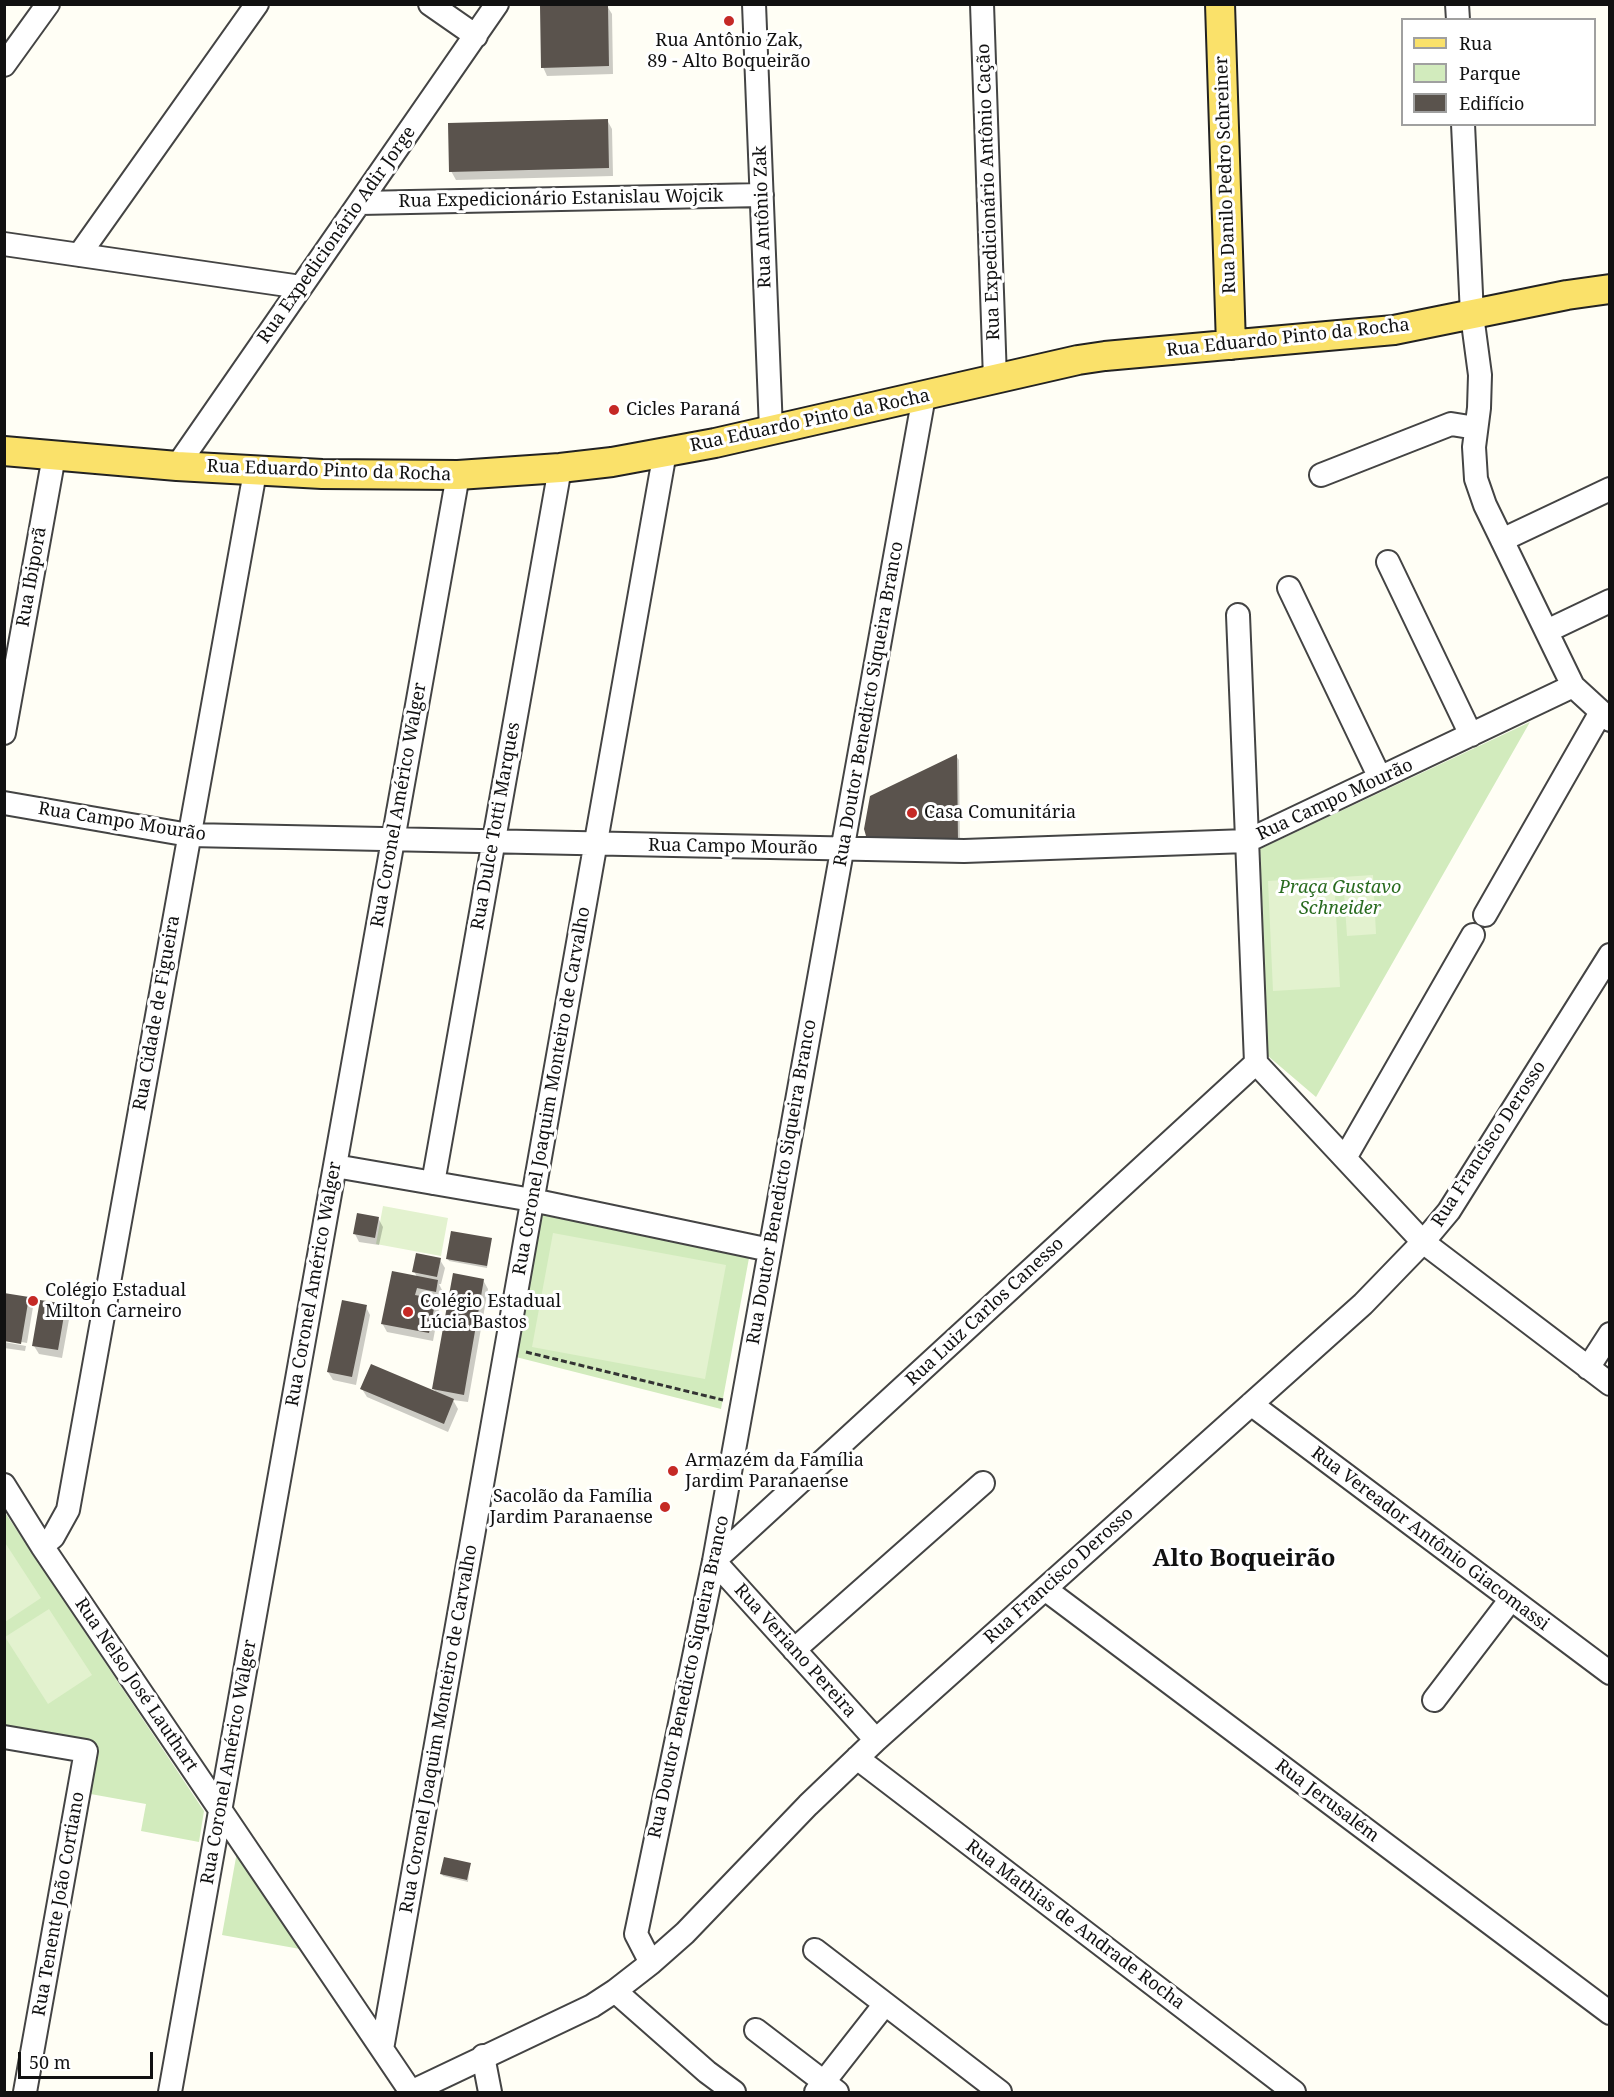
<!DOCTYPE html>
<html>
<head>
<meta charset="utf-8">
<style>
	body { margin:0 }
	#map { position:relative; width:1614px; height:2097px; overflow:hidden; background:#fffef5; font-family:"Noto Serif",serif }
	canvas { display:block }
	.frame { position:absolute; inset:0; border:6px solid #111; pointer-events:none }
	.legend { position:absolute; left:1401px; top:18px; width:195px; height:108px; box-sizing:border-box; background:#fff; border:2px solid #a0a0a0; margin:0; padding:8px 10px; list-style:none; font-size:18px; color:#111 }
	.legend li { display:flex; align-items:center; gap:12px; height:30px }
	.legend b { width:30px; border:2px solid #a0a0a0 }
	.scale { position:absolute; left:18px; top:2052px; width:135px; height:27px; box-sizing:border-box; border:3px solid #111; border-top:0; padding-left:8px; font-size:18px; line-height:21px; white-space:nowrap; color:#111; -webkit-text-stroke:4px #fff; paint-order:stroke }
</style>
</head>
<body>
<div id="map">
<canvas width="1614" height="2097"></canvas>
<div class="frame"></div>
<ul class="legend">
<li><b style="height:8px;background:#fae16a"></b>Rua</li>
<li><b style="height:16px;background:#d2ebbd"></b>Parque</li>
<li><b style="height:16px;background:#5a534d"></b>Edifício</li>
</ul>
<div class="scale">50 m</div>
</div>
<script>
const g = document.querySelector('canvas').getContext('2d');
g.lineJoin = 'round';
function fillPath(path, color) { g.fillStyle = color; g.fill(path, 'evenodd'); }
const poly = rows => new Path2D(rows.map(r => 'M' + r).join(''));
function stroke(path, color, width, dash) { g.strokeStyle = color; g.lineWidth = width; g.lineCap = dash ? 'butt' : 'round'; g.setLineDash(dash || []); g.stroke(path); }
function label(font, color, halo, rows, align = 'center') {
  g.font = font + ' "Noto Serif",serif'; g.lineWidth = 6; g.setLineDash([]); g.textBaseline = 'middle'; g.strokeStyle = halo; g.fillStyle = color; for (const [text, x, y, turn = 0] of rows) {
    g.save(); g.translate(x, y); g.rotate((+turn || 0) * Math.PI / 180); g.textAlign = isNaN(turn) ? turn : align; if (halo) g.strokeText(text, 0, 0); g.fillText(text, 0, 0); g.restore();
  }
}
const green = poly([
	[1530,722,1316,1097,1268,1056,1260,849],
	[538,1214,749,1258,721,1409,512,1356],
	[4,1511,204,1811,199,1842,141,1831,146,1804,85,1793,94,1744,5,1727],
	[237,1852,300,1949,222,1935]
]);
const pitch = poly([
	[1373,875,1376,934,1347,936,1343,877],
	[1334,877,1340,987,1273,991,1268,881],
	[383,1206,448,1218,441,1256,376,1244],
	[553,1233,726,1265,705,1379,532,1347],
	[4,1541,41,1598,5,1622,4,1622],
	[49,1609,92,1675,48,1704,5,1637]
]);
const shadow = poly([
	[607,6,612,14,613,74,547,76,543,67],
	[607,120,612,129,613,176,456,180,451,171],
	[956,756,959,760,960,847,882,848],
	[378,1218,383,1227,379,1245,359,1242,355,1234],
	[491,1240,487,1268,449,1261,448,1259],
	[440,1260,445,1268,441,1284,439,1284,442,1290,440,1300,434,1299,439,1309,433,1341,387,1332,382,1323,417,1277,414,1271],
	[483,1280,488,1289,468,1402,453,1400,458,1409,448,1432,367,1397,362,1389,436,1393,434,1389],
	[28,1299,33,1307,27,1343,4,1339],
	[65,1306,70,1314,62,1358,39,1354,34,1346],
	[366,1307,370,1315,356,1385,333,1380,328,1372],
	[4,1342,26,1346,25,1351,4,1348],
	[470,1864,468,1882,443,1876,442,1874]
]);
const building = poly([
	[608,5,609,66,541,68,540,6],
	[608,119,609,168,449,172,448,123],
	[957,754,958,842,871,840,866,836,864,829,870,796],
	[357,1213,379,1217,375,1238,353,1234],
	[451,1231,492,1238,487,1266,446,1259],
	[416,1253,441,1258,437,1277,412,1272],
	[392,1271,438,1280,436,1292,417,1288,415,1295,436,1299,429,1333,381,1324],
	[453,1273,484,1279,464,1395,432,1389],
	[4,1293,29,1297,21,1344,4,1341],
	[40,1300,66,1304,58,1350,32,1346],
	[342,1300,367,1305,352,1377,327,1372],
	[371,1364,454,1399,444,1424,360,1389],
	[444,1857,471,1863,467,1880,440,1874]
]);
const path = poly([
	[526,1352,723,1400]
]);
const minor = poly([
	[430,4,476,36],
	[754,4,771,430],
	[982,4,995,379],
	[1457,4,1458,20],
	[4,65,48,4],
	[1463,124,1472,315,1480,375,1479,408,1474,447,1476,479,1485,505,1573,686,1610,720],
	[360,203,762,195],
	[4,244,301,287],
	[79,255,257,4],
	[177,466,497,4],
	[1321,475,1451,424,1476,428],
	[1502,540,1610,489],
	[1388,562,1471,735],
	[1289,588,1380,778],
	[1238,615,1256,1063,1423,1242,1610,1384],
	[1547,631,1610,601],
	[4,733,54,456],
	[4,803,189,835,964,851,1247,841,1573,686],
	[1485,915,1601,712],
	[1345,1158,1473,935],
	[335,1166,532,1200,770,1250],
	[433,1183,560,468],
	[1588,1368,1610,1334],
	[1251,1404,1610,1673],
	[4,1485,42,1546,411,2092],
	[42,1546,53,1537,68,1510,255,472],
	[1045,1589,1610,2013],
	[794,1650,983,1483],
	[1434,1700,1511,1599],
	[4,1737,86,1751,25,2092],
	[876,1740,714,1561,1256,1063],
	[857,1758,1294,2092],
	[815,1950,1000,2092],
	[651,1963,636,1934,714,1561,924,396],
	[615,1991,707,2072,734,2092],
	[756,2030,837,2092],
	[382,2049,665,452],
	[483,2056,490,2092],
	[170,2092,458,475],
	[411,2092,592,2006,615,1991,651,1963,685,1933,808,1805,876,1740,1363,1304,1423,1242,1449,1211,1610,955],
	[816,2092,885,2004]
]);
const major = poly([
	[1220,4,1231,345],
	[4,451,177,466,322,474,458,475,560,468,612,462,715,443,1078,360,1105,356,1394,330,1567,295,1610,289]
]);
const markers = [
	[729,21,6,"#c52925"],
	[614,410,6,"#c52925"],
	[912,813,6,"#c52925"],
	[33,1301,6,"#c52925"],
	[408,1312,6,"#c52925"],
	[673,1471,6,"#c52925"],
	[665,1507,6,"#c52925"]
];
const poiNames = [
	["Rua Antônio Zak,",729,41,"center"],
	["89 - Alto Boqueirão",729,62,"center"],
	["Cicles Paraná",626,410],
	["Casa Comunitária",924,813],
	["Colégio Estadual",45,1291],
	["Milton Carneiro",45,1312],
	["Colégio Estadual",420,1302],
	["Lúcia Bastos",420,1323],
	["Armazém da Família",685,1461],
	["Jardim Paranaense",685,1482],
	["Sacolão da Família",653,1497,"right"],
	["Jardim Paranaense",653,1518,"right"]
];
const streetNames = [
	["Rua Danilo Pedro Schreiner",1226,175,-92],
	["Rua Expedicionário Antônio Cação",989,192,-92],
	["Rua Expedicionário Estanislau Wojcik",561,199,-1],
	["Rua Antônio Zak",763,217,-92],
	["Rua Expedicionário Adir Jorge",337,235,-55],
	["Rua Eduardo Pinto da Rocha",1288,338,-6],
	["Rua Eduardo Pinto da Rocha",810,421,-12],
	["Rua Eduardo Pinto da Rocha",329,471,2],
	["Rua Ibiporã",32,577,-80],
	["Rua Doutor Benedicto Siqueira Branco",869,704,-80],
	["Rua Campo Mourão",1335,800,-25],
	["Rua Coronel Américo Walger",399,805,-80],
	["Rua Campo Mourão",122,822,9],
	["Rua Dulce Totti Marques",496,826,-80],
	["Rua Campo Mourão",733,847,1],
	["Rua Cidade de Figueira",157,1013,-80],
	["Rua Coronel Joaquim Monteiro de Carvalho",552,1091,-80],
	["Rua Francisco Derosso",1489,1144,-57],
	["Rua Doutor Benedicto Siqueira Branco",782,1182,-80],
	["Rua Coronel Américo Walger",314,1284,-80],
	["Rua Luiz Carlos Canesso",985,1312,-43],
	["Rua Vereador Antônio Giacomassi",1430,1539,37],
	["Rua Francisco Derosso",1059,1576,-42],
	["Rua Veriano Pereira",795,1651,48],
	["Rua Doutor Benedicto Siqueira Branco",689,1677,-78],
	["Rua Nelso José Lauthart",136,1685,56],
	["Rua Coronel Joaquim Monteiro de Carvalho",439,1729,-80],
	["Rua Coronel Américo Walger",229,1762,-80],
	["Rua Jerusalém",1327,1801,37],
	["Rua Tenente João Cortiano",59,1904,-80],
	["Rua Mathias de Andrade Rocha",1075,1925,37]
];
const parkNames = [
	["Praça Gustavo",1340,888],
	["Schneider",1340,909]
];
const districtNames = [
	["Alto Boqueirão",1244,1559]
];
fillPath(green, '#d2ebbd');
fillPath(pitch, '#e3f2cf');
fillPath(shadow, '#0003');
fillPath(building, '#5a534d');
stroke(minor, '#444', 26);
stroke(major, '#222', 32);
stroke(path, '#333', 3, [6, 3]);
stroke(minor, '#fff', 22);
stroke(major, '#fae16a', 28);
for (const [x, y, r, color] of markers) { const dot = new Path2D(); dot.arc(x, y, r, 0, 2 * Math.PI); g.fillStyle = color; g.fill(dot); stroke(dot, '#fff', 2); }
label('18px', '#111', '#fff', poiNames, 'left');
label('18px', '#111', '#fff', streetNames);
label('italic 18px', '#296b1f', '#fff', parkNames);
label('bold 24px', '#111', '#fff', districtNames);
</script>
</body>
</html>
